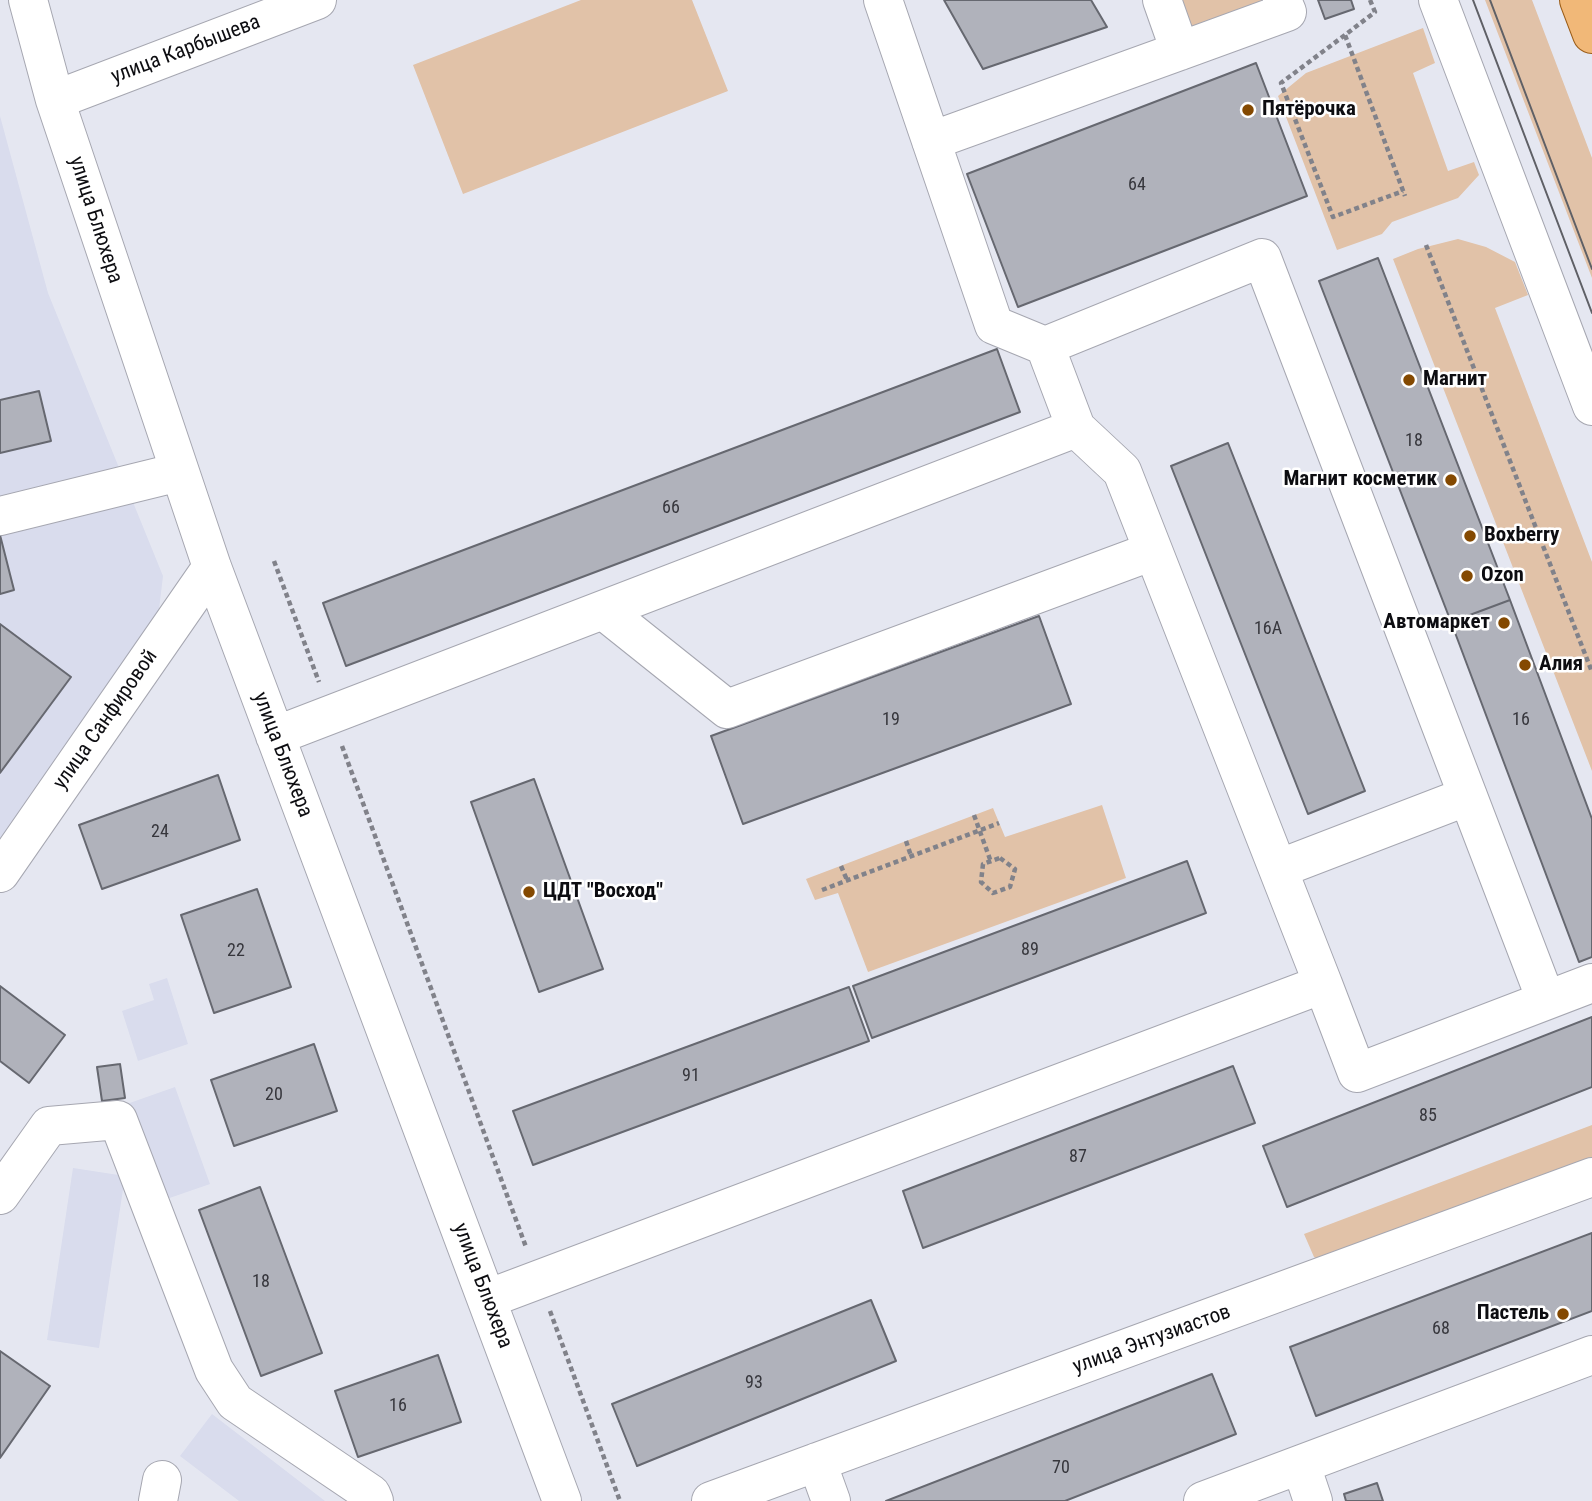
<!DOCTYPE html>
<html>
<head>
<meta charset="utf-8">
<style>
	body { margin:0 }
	canvas { display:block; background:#e5e7f1 }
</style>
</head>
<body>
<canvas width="1592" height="1501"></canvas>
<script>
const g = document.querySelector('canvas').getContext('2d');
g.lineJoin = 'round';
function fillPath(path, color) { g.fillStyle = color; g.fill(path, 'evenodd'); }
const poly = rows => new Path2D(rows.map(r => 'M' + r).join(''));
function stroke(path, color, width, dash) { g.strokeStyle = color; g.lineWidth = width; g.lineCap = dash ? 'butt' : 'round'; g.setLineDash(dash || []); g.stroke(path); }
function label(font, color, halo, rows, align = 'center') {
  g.font = font + ' "Roboto Condensed",sans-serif'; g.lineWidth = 5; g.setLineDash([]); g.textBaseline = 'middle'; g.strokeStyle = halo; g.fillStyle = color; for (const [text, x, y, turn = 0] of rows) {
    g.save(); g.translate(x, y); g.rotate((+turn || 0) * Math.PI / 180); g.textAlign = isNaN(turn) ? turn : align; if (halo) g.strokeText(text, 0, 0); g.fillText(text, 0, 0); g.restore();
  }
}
const built = poly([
	[0,116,48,293,163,576,158,618,0,849],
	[167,978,188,1044,138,1061,122,1011,154,1000,149,984],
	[175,1087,210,1184,158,1202,124,1105],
	[73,1168,125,1176,99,1348,47,1340],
	[212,1414,325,1501,239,1501,180,1456]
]);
const green = poly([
	[581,0,692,0,728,91,463,194,413,65],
	[1181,0,1271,0,1194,33],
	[1485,0,1532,0,1592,158,1592,278],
	[1423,28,1435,63,1413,73,1448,171,1474,162,1479,175,1458,198,1392,222,1382,234,1337,250,1278,96,1306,73],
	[1458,239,1486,247,1515,262,1528,295,1495,308,1592,562,1592,771,1393,259,1418,249],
	[1102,805,1126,878,868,972,838,893,815,900,806,879,993,808,1005,837],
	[1592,1125,1592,1169,1326,1265,1314,1257,1304,1234]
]);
const building = poly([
	[944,0,1091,0,1107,27,983,69,944,0],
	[1318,0,1351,0,1354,9,1325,19,1318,0],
	[1256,63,1307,196,1018,307,967,174,1256,63],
	[1378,258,1510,600,1451,622,1319,281,1378,258],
	[997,349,1020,412,346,666,323,603,997,349],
	[39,391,51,441,0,453,0,400,39,391],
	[1228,443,1365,791,1308,814,1171,466,1228,443],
	[0,535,14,590,0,594,0,535],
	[1510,600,1592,819,1592,957,1579,962,1451,622,1510,600],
	[1039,616,1071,704,743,824,711,736,1039,616],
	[0,624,71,677,0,773,0,624],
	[218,775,240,840,102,889,79,825,218,775],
	[534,779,603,969,539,992,471,802,534,779],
	[1187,861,1206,913,872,1038,853,986,1187,861],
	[257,889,291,987,214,1013,181,915,257,889],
	[0,986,65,1035,29,1083,0,1061,0,986],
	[849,987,869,1041,533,1165,513,1111,849,987],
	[1592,1017,1592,1087,1287,1207,1263,1146,1592,1017],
	[314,1044,337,1111,234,1146,211,1080,314,1044],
	[120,1064,125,1098,102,1101,97,1067,120,1064],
	[1233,1066,1255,1123,923,1248,903,1191,1233,1066],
	[260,1187,322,1353,261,1376,199,1210,260,1187],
	[1592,1233,1592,1311,1316,1416,1290,1347,1592,1233],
	[871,1300,896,1361,637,1466,612,1404,871,1300],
	[0,1351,50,1386,0,1458,0,1351],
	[438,1355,461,1422,358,1457,335,1391,438,1355],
	[1212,1374,1236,1434,1065,1501,886,1501,1212,1374],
	[1377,1483,1383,1501,1346,1501,1344,1494,1377,1483]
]);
const path = poly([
	[1370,0,1375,12,1345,35,1405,196],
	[1345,35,1281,83,1333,217,1403,191],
	[1426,245,1592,672],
	[274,561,319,682],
	[342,746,526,1247],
	[974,815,991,862],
	[906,841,911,856],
	[1000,858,1015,869,1010,887,993,893,981,882,983,864,1000,858],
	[841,866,847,880],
	[822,890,999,823],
	[550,1311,620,1501]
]);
const minor = poly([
	[28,0,55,100,212,567,562,1501],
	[883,0,994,325,1045,346],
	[1162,0,1180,51,1287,12,1282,0],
	[1438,0,1592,406],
	[55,100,317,0],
	[931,141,1180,51],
	[1076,428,1122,471,1323,984],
	[0,516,179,472],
	[603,610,727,709,1153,551],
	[275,736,1076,428,1045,346,1262,258,1546,1000],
	[1278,869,1468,796],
	[0,873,212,567],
	[0,1195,49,1126,118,1120,214,1370,235,1402,371,1494,374,1501],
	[487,1299,1323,984,1357,1073,1592,983],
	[817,1462,831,1501],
	[1301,1465,1313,1501],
	[158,1501,162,1480],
	[711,1501,1592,1177],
	[1203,1501,1592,1355]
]);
const major = poly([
	[1579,0,1592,34]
]);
const tram = poly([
	[1473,0,1592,313],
	[1490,0,1592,269]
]);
const markers = [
	[1248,110,7,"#844901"],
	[1409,380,7,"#844901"],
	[1451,480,7,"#844901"],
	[1470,536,7,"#844901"],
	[1467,576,7,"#844901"],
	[1504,623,7,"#844901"],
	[1525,665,7,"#844901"],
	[529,892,7,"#844901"],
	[1563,1314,7,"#844901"]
];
const numberNames = [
	["64",1137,185],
	["18",1414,441],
	["66",671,508],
	["16А",1268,629],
	["19",891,720],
	["16",1521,720],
	["24",160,832],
	["89",1030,950],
	["22",236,951],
	["91",691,1076],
	["20",274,1095],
	["85",1428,1116],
	["87",1078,1157],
	["18",261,1282],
	["68",1441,1329],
	["93",754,1383],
	["16",398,1406],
	["70",1061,1468]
];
const streetNames = [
	["улица Карбышева",186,50,-21],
	["улица Блюхера",95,220,72],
	["улица Санфировой",106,720,-55],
	["улица Блюхера",282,755,69],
	["улица Блюхера",482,1286,69],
	["улица Энтузиастов",1152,1340,-20]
];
const poiNames = [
	["Пятёрочка",1262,110],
	["Магнит",1423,380],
	["Магнит косметик",1437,480,"right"],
	["Boxberry",1484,536],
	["Ozon",1481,576],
	["Автомаркет",1490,623,"right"],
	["Алия",1539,665],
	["ЦДТ \"Восход\"",543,892],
	["Пастель",1549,1314,"right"]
];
fillPath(built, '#d9dced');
fillPath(green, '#e1c2a8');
fillPath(building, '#b0b2bb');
stroke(building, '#666870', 2);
stroke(minor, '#a6a7b1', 40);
stroke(major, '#9b5d19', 40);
stroke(path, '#81828a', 4.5, [5, 3.5]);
stroke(minor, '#fff', 38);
stroke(major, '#f1b878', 38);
stroke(tram, '#5f6066', 2);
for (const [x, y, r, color] of markers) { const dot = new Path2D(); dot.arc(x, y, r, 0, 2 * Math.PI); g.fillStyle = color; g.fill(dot); stroke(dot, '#fff', 2.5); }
label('18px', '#36363c', null, numberNames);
label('21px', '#0d0d11', '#fff', streetNames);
label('bold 21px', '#0d0d11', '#fff', poiNames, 'left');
</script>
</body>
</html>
